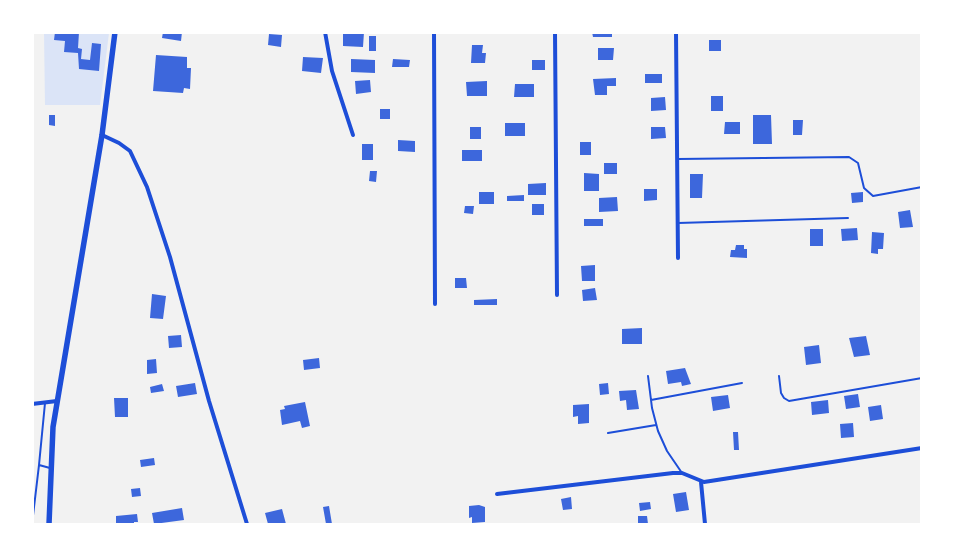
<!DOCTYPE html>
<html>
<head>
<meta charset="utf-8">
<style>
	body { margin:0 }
	#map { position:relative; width:954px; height:557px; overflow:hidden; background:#f2f2f2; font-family:"Libre Baskerville",serif }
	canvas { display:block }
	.frame { position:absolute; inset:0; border:34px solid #fff; pointer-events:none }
</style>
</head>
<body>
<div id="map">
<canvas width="954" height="557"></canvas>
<div class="frame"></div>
</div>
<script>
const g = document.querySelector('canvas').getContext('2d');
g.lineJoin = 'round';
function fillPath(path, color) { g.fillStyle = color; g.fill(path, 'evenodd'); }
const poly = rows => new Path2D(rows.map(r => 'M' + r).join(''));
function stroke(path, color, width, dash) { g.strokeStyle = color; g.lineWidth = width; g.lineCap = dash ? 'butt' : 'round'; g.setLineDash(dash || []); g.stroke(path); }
const green = poly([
	[44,33,109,33,100,105,45,105]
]);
const building = poly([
	[55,32,79,32,78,48,82,49,81,59,90,60,92,43,101,44,99,71,79,69,78,53,64,52,65,41,54,40],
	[163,32,182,32,181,41,162,38],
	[343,32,364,32,363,47,343,46],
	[592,32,612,32,612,37,593,37],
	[269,34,282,35,281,47,268,45],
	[369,36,376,36,376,51,369,51],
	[709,40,721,40,721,51,709,51],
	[472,45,483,45,482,53,486,53,485,63,471,63],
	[598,48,614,48,613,60,598,60],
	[156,55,187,57,187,68,191,68,190,89,184,88,183,93,153,91],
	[303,57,323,58,321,73,302,71],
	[351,59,375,60,375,73,351,72],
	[393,59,410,60,409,67,392,67],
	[532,60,545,60,545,70,532,70],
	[645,74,662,74,662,83,645,83],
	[616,78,616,86,607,86,607,95,595,95,593,79],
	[370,80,371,92,356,94,355,81],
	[487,81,487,96,467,96,466,82],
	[515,84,534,84,534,97,514,97],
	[711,96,723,96,723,111,711,111],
	[665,97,666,110,651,111,651,98],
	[380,109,390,109,390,119,380,119],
	[49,115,55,115,55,126,49,125],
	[753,115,771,115,772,144,753,144],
	[793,120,803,120,802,135,793,135],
	[725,122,740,122,740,134,724,134],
	[505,123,525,123,525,136,505,136],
	[470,127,481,127,481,139,470,139],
	[651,127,665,127,666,138,651,139],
	[398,140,415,141,415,152,398,151],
	[580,142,591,142,591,155,580,155],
	[362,144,373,144,373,160,362,160],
	[462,150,482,150,482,161,462,161],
	[604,163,617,163,617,174,604,174],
	[370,171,377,171,376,182,369,181],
	[584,173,599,174,599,191,584,191],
	[690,174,703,174,702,198,690,198],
	[546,183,546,195,528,195,528,184],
	[644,189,657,189,657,200,644,201],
	[479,192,494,192,494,204,479,204],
	[863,192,863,202,852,203,851,193],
	[524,195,524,201,507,201,507,196],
	[617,197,618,211,599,212,599,198],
	[532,204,544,204,544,215,532,215],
	[465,206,474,206,473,214,464,213],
	[910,210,913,227,900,228,898,212],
	[584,219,603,219,603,226,584,226],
	[857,228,858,240,842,241,841,229],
	[810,229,823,229,823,246,810,246],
	[872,232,884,233,883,249,878,249,878,254,871,253],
	[736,245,744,245,744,249,747,249,747,258,730,257,731,250,735,250],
	[595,265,595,281,582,281,581,266],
	[455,278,466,278,467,288,455,288],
	[595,288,597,300,583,301,582,290],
	[152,294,166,296,163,319,150,318],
	[497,299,497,305,474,305,474,300],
	[642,328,642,344,622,344,622,329],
	[181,335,182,347,169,348,168,336],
	[866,336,870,355,854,357,849,338],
	[819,345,821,363,806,365,804,347],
	[319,358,320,368,304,370,303,360],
	[156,359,157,373,147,374,147,360],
	[685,368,691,384,682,386,681,382,668,384,666,371],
	[195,383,197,394,178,397,176,386],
	[608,383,609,394,600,395,599,384],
	[162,384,164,391,151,393,150,387],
	[636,390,639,409,627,410,626,400,620,401,619,391],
	[858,394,860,407,846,409,844,396],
	[728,395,730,408,713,411,711,397],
	[114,398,128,398,128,417,115,417],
	[828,400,829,413,812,415,811,402],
	[305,402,310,426,302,428,300,421,282,425,280,410,285,409,284,406],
	[589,404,589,423,578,424,578,416,573,417,573,405],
	[881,405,883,419,870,421,868,407],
	[853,423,854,437,841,438,840,424],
	[733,432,738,432,739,450,734,450],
	[154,458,155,465,141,467,140,460],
	[140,488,141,496,132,497,131,489],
	[686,492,689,510,676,512,673,494],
	[571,497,572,509,563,510,561,499],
	[650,502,651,509,640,511,639,503],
	[479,505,485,507,485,522,472,523,472,517,469,518,469,506],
	[329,506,332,524,326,524,323,507],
	[182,508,184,520,154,524,152,513],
	[282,509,286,524,268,524,265,513],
	[137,514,138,522,134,522,134,524,116,524,116,516],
	[638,516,647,516,648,524,638,524]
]);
const service = poly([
	[678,159,849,157,858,163,864,188,873,196,922,187],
	[678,223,848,218],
	[648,376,652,408,658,431,667,451,682,473],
	[779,376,781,393,784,398,789,401,922,378],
	[651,400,742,383],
	[45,403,39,465,50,468],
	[608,433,656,425],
	[32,524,39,465]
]);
const minor = poly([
	[325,32,332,71,353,135],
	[434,32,435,304],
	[555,32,557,295],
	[676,32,678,258],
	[102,135,119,143,130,151,147,187,170,257,209,401,247,524],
	[32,404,57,401],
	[701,482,705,524],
	[497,494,673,473,682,473,704,482,922,448]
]);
const secondary = poly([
	[49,524,53,427,102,135,115,32]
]);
fillPath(green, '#dbe4f7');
fillPath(building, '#3d67dc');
stroke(service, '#1d4ed8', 2);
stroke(minor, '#1d4ed8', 4);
stroke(secondary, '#1d4ed8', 5.5);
</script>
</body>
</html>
